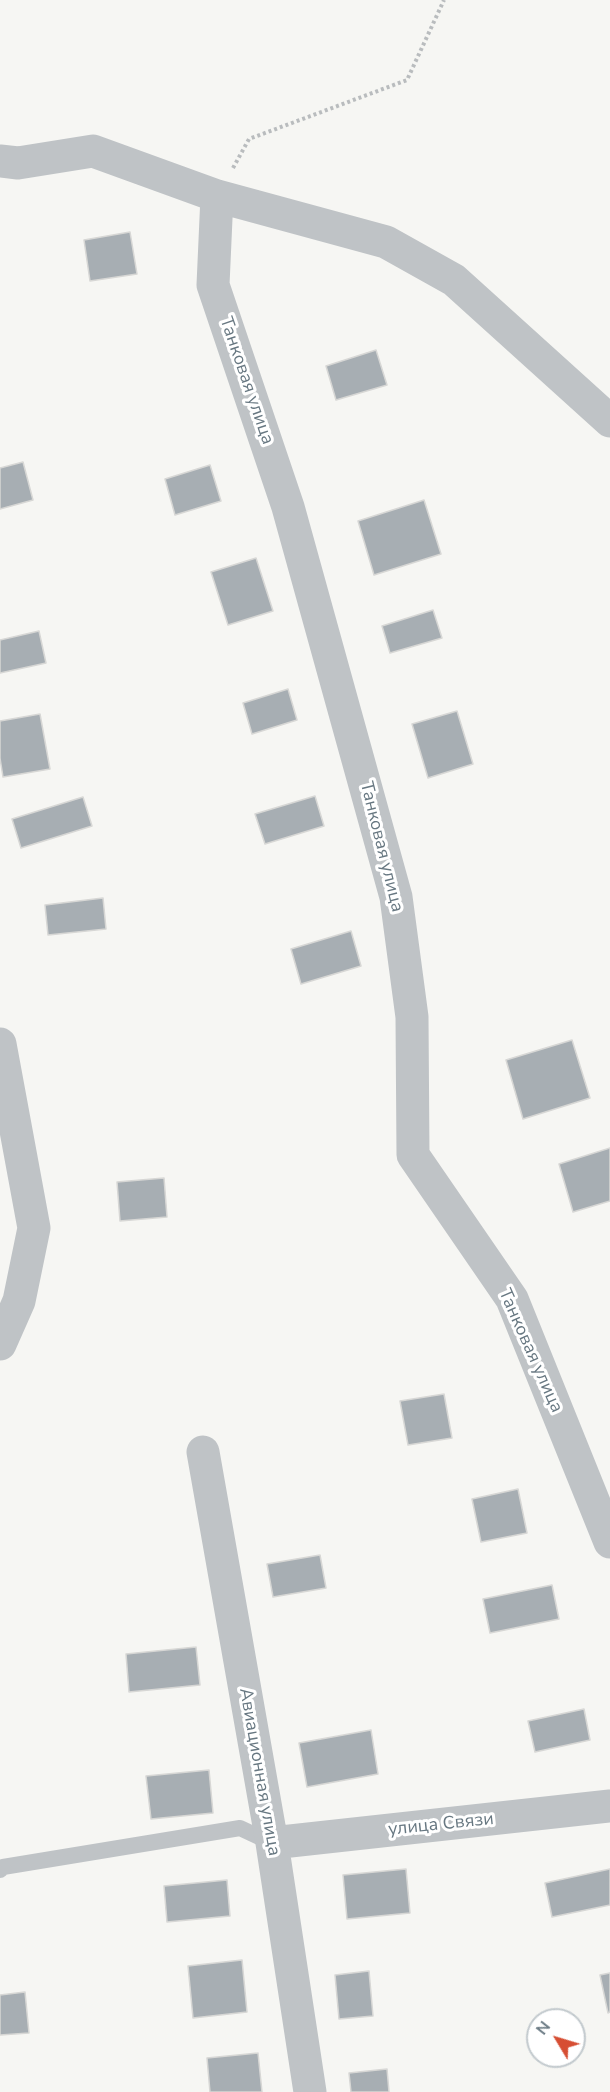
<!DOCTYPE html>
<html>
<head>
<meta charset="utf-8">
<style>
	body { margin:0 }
	#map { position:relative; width:610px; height:2092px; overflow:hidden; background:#f6f6f3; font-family:"Nunito Sans",sans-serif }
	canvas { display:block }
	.north { position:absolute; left:526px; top:2008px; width:60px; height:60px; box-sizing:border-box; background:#fff; border:2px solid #c2c9cd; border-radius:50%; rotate:308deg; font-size:16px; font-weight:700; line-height:24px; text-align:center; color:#677781 }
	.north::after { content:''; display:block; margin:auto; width:21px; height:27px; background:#d64e33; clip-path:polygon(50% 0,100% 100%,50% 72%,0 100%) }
</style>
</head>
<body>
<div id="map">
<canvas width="610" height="2092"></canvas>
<div class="north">N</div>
</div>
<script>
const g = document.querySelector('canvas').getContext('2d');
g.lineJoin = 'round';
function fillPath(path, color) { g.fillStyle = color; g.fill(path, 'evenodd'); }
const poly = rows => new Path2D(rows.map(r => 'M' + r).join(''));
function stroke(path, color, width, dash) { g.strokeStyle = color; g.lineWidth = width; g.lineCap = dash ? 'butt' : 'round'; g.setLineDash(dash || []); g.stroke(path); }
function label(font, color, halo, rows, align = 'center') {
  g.font = font + ' "Nunito Sans",sans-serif'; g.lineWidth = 6; g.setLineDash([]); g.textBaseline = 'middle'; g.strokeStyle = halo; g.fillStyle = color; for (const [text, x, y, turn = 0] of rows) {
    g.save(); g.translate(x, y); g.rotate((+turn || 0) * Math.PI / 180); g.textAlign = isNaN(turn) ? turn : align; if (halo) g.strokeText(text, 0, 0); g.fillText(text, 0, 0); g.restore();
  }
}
const building = poly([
	[130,232,137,274,90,281,84,240,130,232],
	[376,350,387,385,336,400,326,366,376,350],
	[23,462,33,500,0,509,0,468,23,462],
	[210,465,221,501,175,515,165,479,210,465],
	[424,500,441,554,374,575,358,521,424,500],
	[256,558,273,611,228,625,211,572,256,558],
	[433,610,442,638,390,653,382,626,433,610],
	[39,631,46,663,0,673,0,640,39,631],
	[288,689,297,720,252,734,243,703,288,689],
	[457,711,473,764,428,778,412,724,457,711],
	[40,714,50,769,3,777,0,758,0,721,40,714],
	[315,796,324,826,265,844,255,814,315,796],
	[83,797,92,826,21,848,12,819,83,797],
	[103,898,106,929,48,935,45,905,103,898],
	[351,931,361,966,301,984,291,949,351,931],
	[572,1040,590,1098,523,1119,506,1060,572,1040],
	[610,1148,610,1201,573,1212,559,1164,610,1148],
	[164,1178,167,1217,120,1221,117,1182,164,1178],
	[444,1394,452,1438,408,1445,400,1401,444,1394],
	[518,1489,527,1533,481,1542,472,1499,518,1489],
	[320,1555,326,1588,273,1597,267,1564,320,1555],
	[552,1585,559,1619,490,1633,483,1599,552,1585],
	[196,1647,200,1685,129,1692,126,1654,196,1647],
	[584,1709,590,1740,535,1752,528,1721,584,1709],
	[371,1730,378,1774,307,1787,299,1743,371,1730],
	[209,1770,213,1813,151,1819,146,1776,209,1770],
	[406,1869,410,1913,347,1919,343,1875,406,1869],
	[610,1869,610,1905,552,1917,545,1883,610,1869],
	[227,1880,230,1916,167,1922,164,1886,227,1880],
	[242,1960,247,2012,193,2018,188,1966,242,1960],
	[369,1971,373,2016,339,2019,335,1975,369,1971],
	[610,1973,610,2012,608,2013,600,1975,610,1973],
	[25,1992,29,2033,0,2035,0,1995,25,1992],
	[258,2053,262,2092,210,2092,207,2058,258,2053],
	[387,2069,389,2092,351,2092,349,2073,387,2069]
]);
const path = poly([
	[233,168,249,139,407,80,444,0]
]);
const lane = poly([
	[0,1870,3,1867,240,1828,272,1843]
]);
const street = poly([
	[0,161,18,163,93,151,217,196,386,242,454,280,610,421],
	[217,196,213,285,288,507,396,897,412,1017,413,1155,512,1299,610,1542],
	[0,1044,34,1228,19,1301,0,1344],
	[203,1452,272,1843,310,2092],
	[272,1843,610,1806]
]);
const streetNames = [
	["Танковая улица",246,381,71],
	["Танковая улица",381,847,76],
	["Танковая улица",530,1351,66],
	["Авиационная улица",259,1772,80],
	["улица Связи",441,1825,-6]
];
fillPath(building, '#a7aeb3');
stroke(building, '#d7d7d5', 1.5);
stroke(path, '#b9bcbe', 4, [3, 3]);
stroke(lane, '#bfc3c6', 16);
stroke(street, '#bfc3c6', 33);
label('18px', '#677781', '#fff', streetNames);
</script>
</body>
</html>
